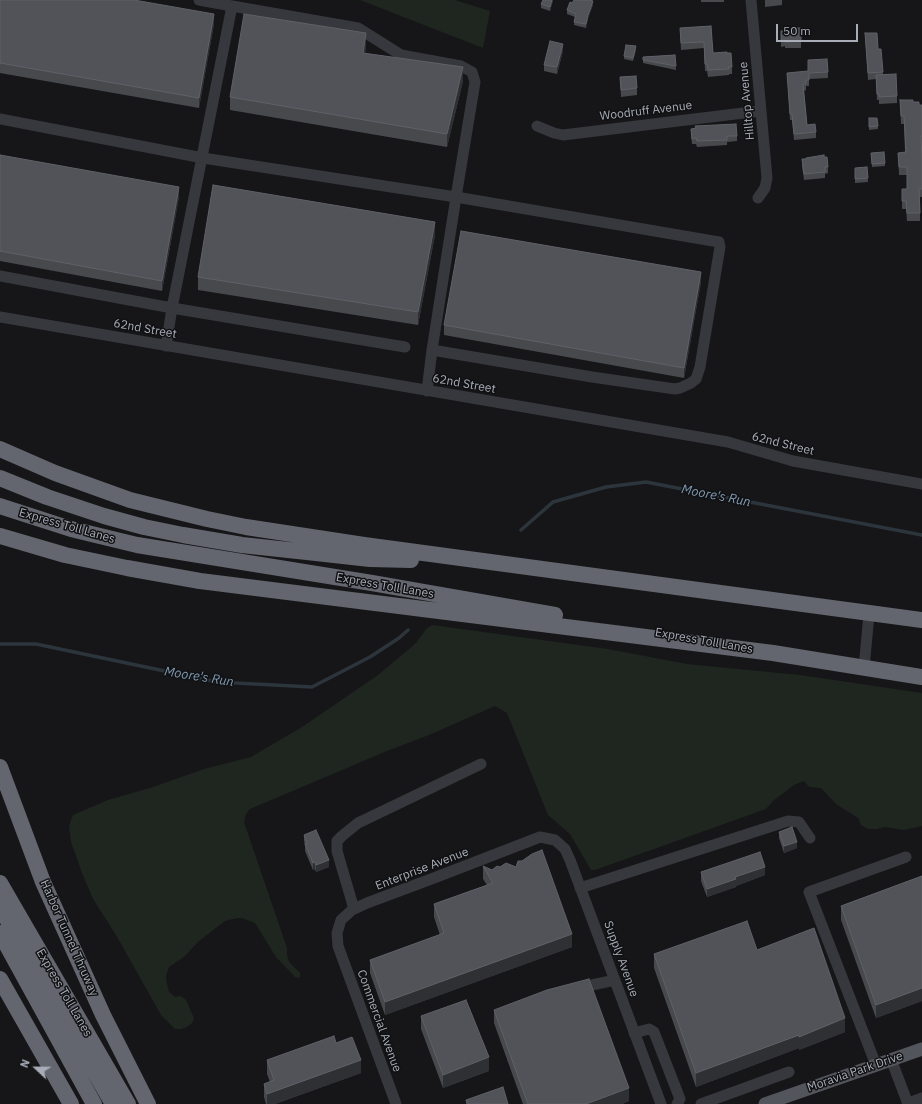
<!DOCTYPE html>
<html>
<head>
<meta charset="utf-8">
<style>
	body { margin:0 }
	#map { position:relative; width:922px; height:1104px; overflow:hidden; background:#161618; font-family:"IBM Plex Sans",sans-serif }
	canvas { display:block }
	.north { position:absolute; left:16px; top:1048px; width:40px; height:40px; -webkit-text-stroke:3px #111113; paint-order:stroke; rotate:292deg; font-size:11px; font-weight:700; line-height:16px; text-align:center; color:#a8adb8 }
	.north::after { content:''; display:block; margin:auto; width:14px; height:18px; background:#a8adb8; clip-path:polygon(50% 0,100% 100%,50% 72%,0 100%) }
	.scale { position:absolute; left:776px; top:24px; width:82px; height:18px; box-sizing:border-box; border:2px solid #a8adb8; border-top:0; padding-left:5px; font-size:12px; line-height:14px; white-space:nowrap; color:#a8adb8; -webkit-text-stroke:3px #111113; paint-order:stroke }
</style>
</head>
<body>
<div id="map">
<canvas width="922" height="1104"></canvas>
<div class="north">N</div>
<div class="scale">50 m</div>
</div>
<script>
const g = document.querySelector('canvas').getContext('2d');
g.lineJoin = 'round';
function fillPath(path, color) { g.fillStyle = color; g.fill(path, 'evenodd'); }
const poly = rows => new Path2D(rows.map(r => 'M' + r).join(''));
function stroke(path, color, width, dash) { g.strokeStyle = color; g.lineWidth = width; g.lineCap = dash ? 'butt' : 'round'; g.setLineDash(dash || []); g.stroke(path); }
function label(font, color, halo, rows, align = 'center') {
  g.font = font + ' "IBM Plex Sans",sans-serif'; g.lineWidth = 3; g.setLineDash([]); g.textBaseline = 'middle'; g.strokeStyle = halo; g.fillStyle = color; for (const [text, x, y, turn = 0] of rows) {
    g.save(); g.translate(x, y); g.rotate((+turn || 0) * Math.PI / 180); g.textAlign = isNaN(turn) ? turn : align; if (halo) g.strokeText(text, 0, 0); g.fillText(text, 0, 0); g.restore();
  }
}
const green = poly([
	[360,0,455,0,490,11,483,48],
	[432,625,608,649,687,664,800,675,922,693,922,826,904,830,884,827,877,829,868,829,861,825,858,818,836,804,821,788,809,787,804,781,794,785,773,801,766,809,595,870,591,870,570,834,548,815,507,713,495,706,429,735,387,751,250,809,246,814,244,822,287,948,287,955,289,962,300,973,300,976,299,978,295,977,276,957,255,923,242,918,237,918,225,921,199,941,185,956,169,967,166,976,167,984,169,992,175,997,181,996,186,1000,194,1018,192,1023,187,1027,181,1029,175,1029,161,1015,116,935,93,899,82,873,71,842,69,826,73,815,108,800,153,787,204,769,251,757,302,727,378,675,415,644,427,628]
]);
const stream = poly([
	[521,530,553,502,606,487,646,482,922,535],
	[0,644,36,644,217,682,312,687,370,657,399,638,408,630]
]);
const minor = poly([
	[751,0,767,178,765,188,758,198],
	[0,119,203,158,456,197,475,82,472,72,461,66,401,55,358,28,232,6],
	[537,126,554,133,563,135,760,111],
	[0,276,172,308,405,347],
	[0,317,728,442,793,461,922,484],
	[166,346,172,308,232,6,199,0],
	[427,391,432,350,456,197,719,242,720,247,700,367,696,379,691,383,680,388,675,389,592,377,432,350],
	[864,668,869,614],
	[580,888,788,821,799,822,810,838],
	[354,909,337,851,337,841,342,836,358,823,481,764],
	[578,988,615,980],
	[634,1033,649,1029,654,1032,680,1099,677,1104],
	[891,1059,908,1104],
	[876,1065,809,892,906,857],
	[909,1103,922,1098],
	[396,1104,338,946,337,933,341,920,352,910,367,903,434,878,540,837,555,840,565,849,570,860,661,1104],
	[701,1104,789,1072]
]);
const major = poly([
	[765,1104,922,1049]
]);
const highway = poly([
	[0,449,55,473,130,500,207,519,246,527,364,545,922,620],
	[0,478,47,497,104,516,144,527,183,535,242,545,316,553,370,559,411,560],
	[0,506,71,529,137,545,372,583,555,615],
	[0,536,65,555,127,568,200,581,773,653,922,677],
	[0,767,43,882,103,1015,148,1104],
	[0,883,128,1104],
	[0,907,113,1104],
	[0,933,94,1104],
	[0,979,71,1104]
]);
const wall = poly([
	[0,0,214,24,199,108,0,73],
	[553,0,550,11,541,8,541,4],
	[701,0,724,0,724,2,701,2],
	[765,0,785,0,782,0,782,5,765,7],
	[572,3,593,5,588,18,586,28,574,25,575,17,567,14,567,10],
	[711,26,713,53,727,53,732,67,732,74,729,74,729,75,708,77,707,71,705,71,704,48,681,50,680,28],
	[801,28,801,48,785,48,785,46,781,47,781,31,784,31],
	[865,33,878,49,883,72,883,75,897,96,897,103,879,104,879,100,877,100,876,79,868,80],
	[366,47,365,53,463,81,447,147,230,110,230,97],
	[636,50,633,61,624,59,624,56],
	[563,51,557,74,544,71,544,65],
	[675,55,676,70,643,63,643,57],
	[828,72,828,78,809,79,809,86,806,86,806,90,804,91,807,125,816,132,816,138,794,140,792,120,790,120,787,73],
	[620,77,637,88,637,95,621,97],
	[900,100,913,102,919,105,922,105,922,144,921,144,922,160,922,197,920,197,920,221,907,221,906,209,902,209,902,189,907,189,907,175,899,175,898,153,905,152,904,124,901,124],
	[869,118,878,126,878,129,869,130],
	[691,129,737,136,737,141,727,142,727,145,697,147,696,144,692,144,691,135],
	[871,153,885,163,885,166,872,167],
	[0,155,179,197,162,291,0,261],
	[824,157,828,167,828,173,825,174,825,178,804,180,802,166,802,159],
	[867,167,868,182,855,183,855,168],
	[435,235,418,325,198,290,198,277],
	[701,282,684,378,444,335,444,325],
	[779,832,797,848,784,853,779,838],
	[304,835,329,867,316,872,315,869,313,870,305,851,305,846,304,841],
	[483,866,572,947,385,1015,370,973,370,960,440,935,434,917,434,904,487,885,483,879],
	[701,872,765,875,736,886,736,887,707,897,701,881],
	[922,876,922,1001,876,1018,841,920,841,906],
	[757,950,845,1032,799,1050,799,1048,696,1087,654,968,654,954],
	[494,1010,629,1101,622,1104,523,1104,494,1023],
	[421,1016,489,1071,443,1088,421,1029],
	[336,1043,361,1073,275,1104,266,1104,264,1097,264,1084,270,1082,267,1074,267,1060]
]);
const shadedWall = poly([
	[552,0,553,0,553,1,550,11,550,7],
	[593,1,593,5,588,18,586,28,586,24,588,15],
	[214,14,214,24,199,108,199,98],
	[366,33,366,47,363,66,363,53],
	[563,44,563,51,557,74,557,67],
	[463,67,463,81,447,147,447,134],
	[179,187,179,197,162,291,162,281],
	[435,222,435,235,418,325,418,312],
	[701,272,701,282,684,378,684,368],
	[797,842,797,848,784,853,784,846],
	[329,860,329,867,316,872,316,865],
	[315,862,315,869,313,870,313,863],
	[765,867,765,875,736,886,736,887,707,897,707,889,735,877],
	[572,934,572,947,385,1015,385,1002],
	[922,988,922,1001,876,1018,876,1005],
	[845,1018,845,1032,799,1050,799,1037],
	[799,1035,799,1048,696,1087,696,1073],
	[489,1057,489,1071,443,1088,443,1075],
	[361,1060,361,1073,275,1104,267,1104,267,1094],
	[629,1088,629,1101,622,1104,586,1104]
]);
const building = poly([
	[0,0,134,0,214,14,199,98,0,63,0,0],
	[543,0,552,0,550,7,541,4,543,0],
	[574,0,590,0,593,1,588,15,586,24,574,22,576,14,567,10,570,2,572,3,574,0],
	[244,14,366,33,363,53,463,67,447,134,230,97,244,14],
	[711,26,713,53,727,52,727,53,731,53,732,67,728,67,729,69,708,70,707,64,705,64,704,42,681,43,680,28,711,26],
	[784,28,801,28,801,41,785,42,785,40,781,40,781,31,784,31,784,28],
	[865,33,877,33,878,49,881,49,883,72,868,73,865,33],
	[550,41,563,44,557,67,544,65,550,41],
	[626,45,636,46,633,58,624,56,626,45],
	[675,55,676,66,643,60,643,57,675,55],
	[827,59,828,72,809,73,809,80,806,80,806,84,803,84,807,125,815,124,816,132,794,134,792,114,790,114,787,73,808,71,808,60,827,59],
	[896,74,897,96,879,97,879,94,877,94,876,75,896,74],
	[636,76,637,88,621,90,620,77,636,76],
	[900,100,913,100,913,102,919,102,919,105,922,105,922,136,921,136,922,160,922,189,919,189,920,213,907,213,906,201,902,201,902,189,907,189,907,167,899,167,898,153,906,152,904,116,901,116,900,100],
	[869,118,877,118,878,126,869,127,869,118],
	[736,124,737,136,727,136,727,140,697,141,696,138,692,139,691,129,696,128,695,126,736,124],
	[884,152,885,163,872,164,871,153,884,152],
	[0,155,179,187,162,281,0,251,0,155],
	[824,155,824,157,827,157,828,167,825,167,825,172,804,174,802,159,806,159,806,158,824,155],
	[867,167,868,178,855,179,855,168,867,167],
	[213,185,435,222,418,312,198,277,213,185],
	[461,231,701,272,684,368,444,325,461,231],
	[792,827,797,842,784,846,779,832,792,827],
	[316,830,329,860,316,865,315,862,313,863,309,853,305,844,307,843,304,835,316,830],
	[542,850,572,934,385,1002,370,960,444,933,434,904,493,883,483,866,492,870,497,866,500,867,506,863,516,867,518,861,522,861,532,854,542,850],
	[760,852,765,867,735,877,736,879,707,889,701,872,760,852],
	[922,876,922,988,876,1005,841,906,922,876],
	[747,921,757,950,814,928,845,1018,799,1037,799,1035,696,1073,654,954,747,921],
	[589,979,629,1088,586,1104,528,1104,494,1010,547,990,589,979],
	[466,1000,489,1057,443,1075,421,1016,466,1000],
	[334,1036,336,1043,352,1037,361,1060,267,1094,264,1084,274,1080,267,1060,334,1036],
	[503,1087,508,1104,467,1104,466,1100,503,1087]
]);
const streetNames = [
	["Hilltop Avenue",747,101,-95],
	["Woodruff Avenue",646,111,-7],
	["62nd Street",145,329,10],
	["62nd Street",464,384,10],
	["62nd Street",783,444,14],
	["Express Toll Lanes",67,526,16],
	["Express Toll Lanes",385,586,10],
	["Express Toll Lanes",704,641,10],
	["Enterprise Avenue",422,869,-21],
	["Harbor Tunnel Thruway",69,938,66],
	["Supply Avenue",621,959,70],
	["Express Toll Lanes",64,993,60],
	["Commercial Avenue",379,1021,70],
	["Moravia Park Drive",855,1072,-19]
];
const waterNames = [
	["Moore's Run",716,496,11],
	["Moore's Run",199,677,9]
];
fillPath(green, '#1e261f');
stroke(stream, '#2c353c', 3.5);
stroke(minor, '#37383d', 11);
stroke(major, '#53555c', 13);
stroke(highway, '#63666e', 16);
fillPath(wall, '#47494d');
fillPath(shadedWall, '#2f3033');
fillPath(building, '#525359');
stroke(building, '#5f6168', 1);
label('12px', '#a8adb8', '#111113', streetNames);
label('italic 13px', '#7f9bb3', '#111113', waterNames);
</script>
</body>
</html>
